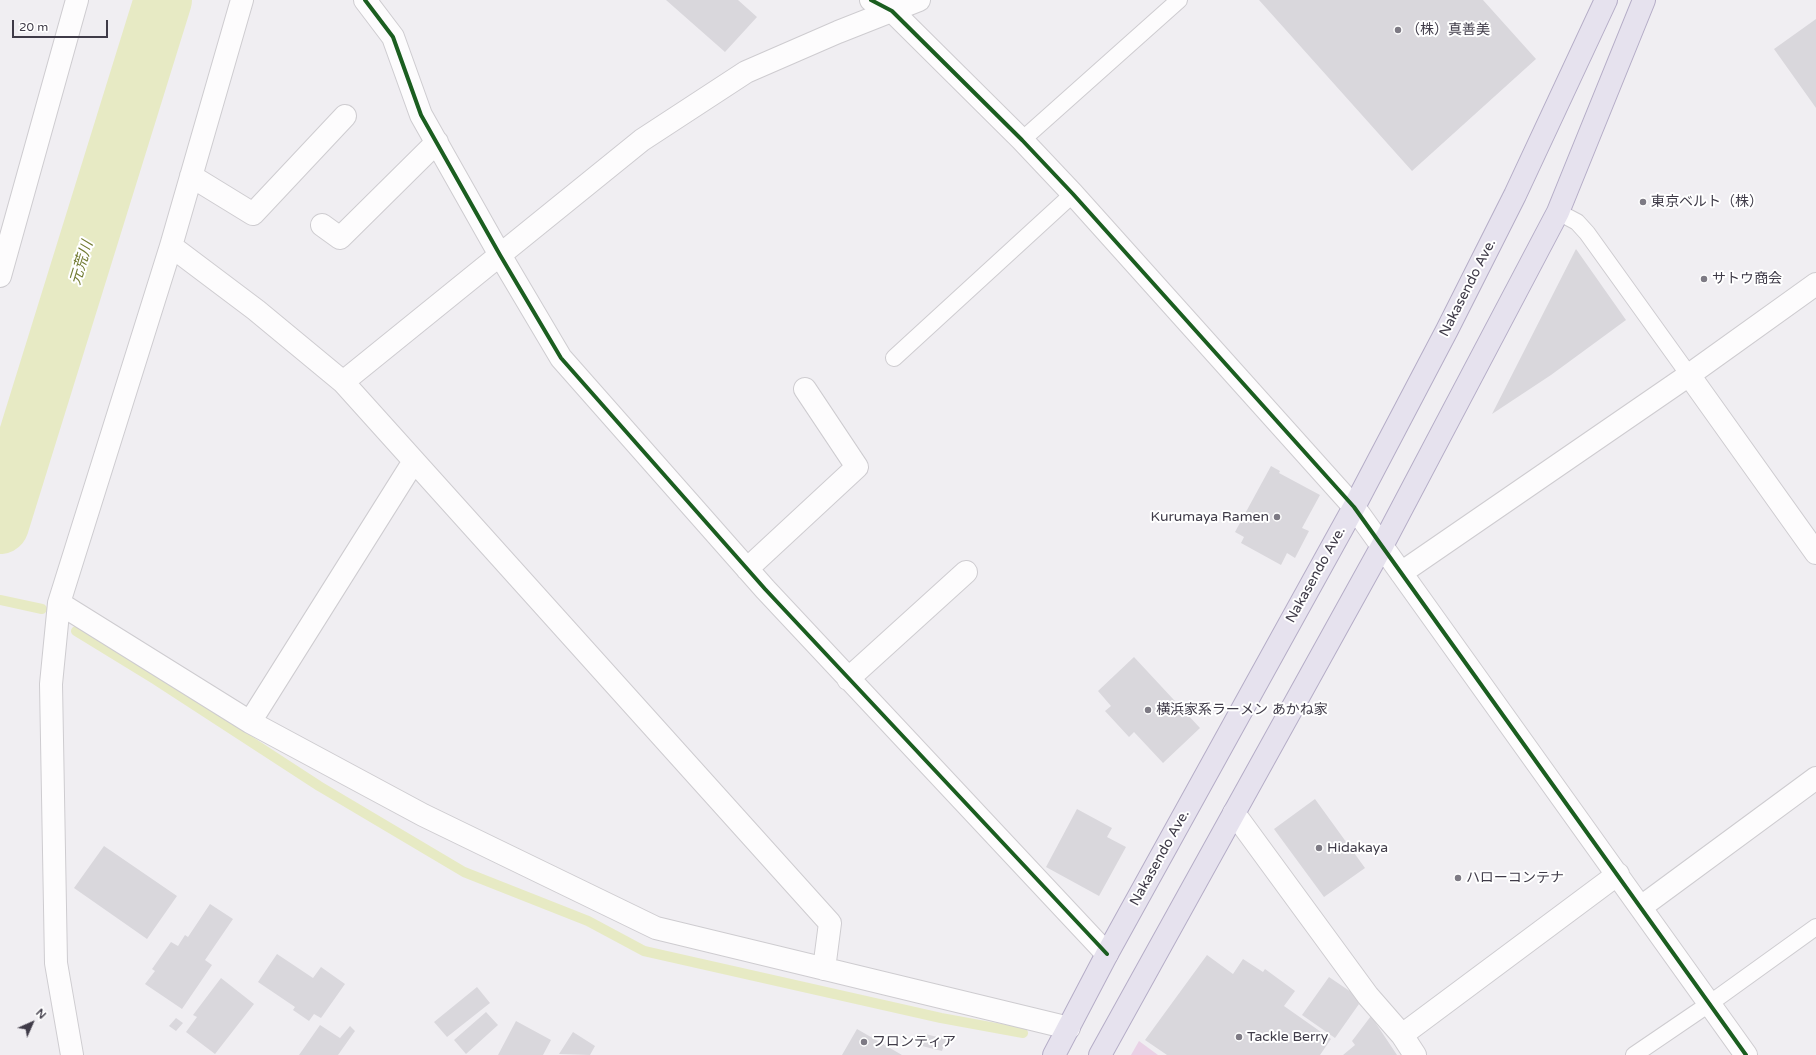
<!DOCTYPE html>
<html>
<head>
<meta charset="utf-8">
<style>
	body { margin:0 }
	#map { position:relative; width:1816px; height:1055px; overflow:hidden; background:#f0eef2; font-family:"Varela Round",sans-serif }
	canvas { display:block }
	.north { position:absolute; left:12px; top:1003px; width:40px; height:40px; -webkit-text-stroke:3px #fff; paint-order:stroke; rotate:45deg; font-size:11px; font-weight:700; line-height:16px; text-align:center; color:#3f3b48 }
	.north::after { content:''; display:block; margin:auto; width:14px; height:18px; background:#3f3b48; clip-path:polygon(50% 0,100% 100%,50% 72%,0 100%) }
	.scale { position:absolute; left:12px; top:20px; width:96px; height:18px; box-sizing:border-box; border:2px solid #3f3b48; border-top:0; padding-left:5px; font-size:12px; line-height:14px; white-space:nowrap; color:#3f3b48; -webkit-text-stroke:3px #fff; paint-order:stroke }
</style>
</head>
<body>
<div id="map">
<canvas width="1816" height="1055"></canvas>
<div class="north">N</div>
<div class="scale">20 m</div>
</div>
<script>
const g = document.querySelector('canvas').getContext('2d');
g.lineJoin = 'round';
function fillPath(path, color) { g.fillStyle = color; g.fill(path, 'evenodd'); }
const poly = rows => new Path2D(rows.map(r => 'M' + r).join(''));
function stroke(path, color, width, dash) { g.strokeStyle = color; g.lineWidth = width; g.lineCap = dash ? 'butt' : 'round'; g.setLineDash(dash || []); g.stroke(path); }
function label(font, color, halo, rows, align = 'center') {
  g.font = font + ' "Varela Round","Noto Sans JP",sans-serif'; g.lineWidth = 4; g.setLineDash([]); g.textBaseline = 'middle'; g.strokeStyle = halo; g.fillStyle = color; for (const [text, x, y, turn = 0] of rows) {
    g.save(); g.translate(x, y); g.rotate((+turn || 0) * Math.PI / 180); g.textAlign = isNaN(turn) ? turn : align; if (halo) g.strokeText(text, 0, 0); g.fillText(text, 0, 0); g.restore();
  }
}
const green = poly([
	[1139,1041,1158,1055,1131,1055]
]);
const stream = poly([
	[0,600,42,609],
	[76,631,156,680,319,786,464,872,588,921,644,951,941,1018,1023,1033]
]);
const river = poly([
	[0,525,163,0]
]);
const building = poly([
	[666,0,738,0,757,17,725,52],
	[1259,0,1483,0,1536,59,1412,171],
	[1816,19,1816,108,1774,49],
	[1576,249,1626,320,1551,375,1492,414],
	[1271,466,1280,471,1279,473,1320,495,1302,528,1309,531,1295,558,1287,553,1281,565,1241,543,1244,537,1235,532],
	[1134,657,1200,728,1163,763,1134,732,1129,737,1105,711,1111,706,1098,691],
	[1315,799,1365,868,1324,897,1274,829],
	[1077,809,1112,828,1107,837,1126,847,1099,896,1046,867],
	[104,846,177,896,147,939,74,888],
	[210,904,233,919,205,960,212,965,182,1009,145,984,155,971,152,969,171,942,178,946,185,935,188,937],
	[277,954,313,978,321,967,345,984,321,1018,314,1014,309,1021,293,1010,295,1007,258,982],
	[1207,955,1233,974,1243,959,1263,972,1265,969,1295,991,1284,1006,1331,1039,1320,1055,1167,1055,1145,1040],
	[1329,977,1354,994,1359,1004,1335,1038,1302,1015],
	[221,978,254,1004,215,1054,186,1032,197,1017,193,1015],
	[477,987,490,1003,447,1037,434,1022],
	[486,1012,498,1025,466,1054,454,1040],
	[1371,1016,1397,1055,1343,1055,1355,1045,1352,1041],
	[176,1018,183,1023,176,1031,169,1026],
	[516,1021,551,1040,543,1055,498,1055],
	[320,1025,340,1038,350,1026,355,1031,338,1055,299,1055],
	[857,1029,902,1055,842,1055],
	[573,1032,595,1046,590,1055,559,1054],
	[925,1034,946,1039,942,1051,922,1046]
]);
const service = poly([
	[1022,140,1179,0],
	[1558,212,1577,222,1587,233,1689,375],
	[894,358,1073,194],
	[1634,1055,1709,1004,1816,927]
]);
const minor = poly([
	[365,0,393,37,421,115,500,255,561,358,765,589,1107,954],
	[871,0,892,11,1022,140,1073,194,1354,507,1746,1055],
	[191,176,253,214,345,116],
	[322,225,340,238,437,142],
	[171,246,256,310,343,382,830,923,824,969],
	[0,276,77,0],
	[1689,375,1816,553],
	[343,382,642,140,746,72,838,32,919,0],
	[747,569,857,467,805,389],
	[1401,573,1689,375,1816,284],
	[59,603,250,722,423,815,656,928,1069,1028],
	[848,679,966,572],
	[250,722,414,461],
	[1234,813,1368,996,1402,1035,1415,1055],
	[1641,907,1816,778],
	[1402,1035,1618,874],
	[72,1055,56,963,51,684,59,603,171,246,242,0]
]);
const trunk = poly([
	[1054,1055,1107,954,1354,507,1447,330,1515,195,1606,0],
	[1100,1055,1382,546,1558,212,1644,0]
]);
const cycleway = poly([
	[365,0,393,37,421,115,500,255,561,358,765,589,1107,954],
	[871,0,892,11,1022,140,1073,194,1354,507,1746,1055]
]);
const markers = [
	[1398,30,4,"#7d7a84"],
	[1643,202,4,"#7d7a84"],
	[1704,279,4,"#7d7a84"],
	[1277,517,4,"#7d7a84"],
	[1148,710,4,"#7d7a84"],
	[1319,848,4,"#7d7a84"],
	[1458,878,4,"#7d7a84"],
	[1239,1037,4,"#7d7a84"],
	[864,1042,4,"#7d7a84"]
];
const poiNames = [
	["（株）真善美",1406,30],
	["東京ベルト（株）",1651,202],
	["サトウ商会",1712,279],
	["Kurumaya Ramen",1269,517,"right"],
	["横浜家系ラーメン あかね家",1156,710],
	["Hidakaya",1327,848],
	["ハローコンテナ",1466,878],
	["Tackle Berry",1247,1037],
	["フロンティア",872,1042]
];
const streetNames = [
	["Nakasendo Ave.",1468,288,-63],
	["Nakasendo Ave.",1316,575,-61],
	["Nakasendo Ave.",1160,858,-61]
];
const waterNames = [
	["元荒川",82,263,-73]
];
fillPath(green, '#e9d2e6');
stroke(stream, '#e7eac4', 10);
stroke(river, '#e7eac4', 58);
fillPath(building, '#d9d7dc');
stroke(service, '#ceccd0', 18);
stroke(minor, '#ceccd0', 24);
stroke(trunk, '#b5adc7', 24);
stroke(service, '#fdfcfd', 16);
stroke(minor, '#fdfcfd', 22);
stroke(trunk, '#e6e2ee', 22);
stroke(cycleway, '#1b5e20', 4);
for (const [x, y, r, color] of markers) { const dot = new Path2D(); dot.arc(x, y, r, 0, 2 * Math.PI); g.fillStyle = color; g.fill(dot); stroke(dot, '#fff', 1.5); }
label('14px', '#3f3b48', '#fff', poiNames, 'left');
label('14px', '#3f3b48', '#fff', streetNames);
label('italic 15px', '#727b32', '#fff', waterNames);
</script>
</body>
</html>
